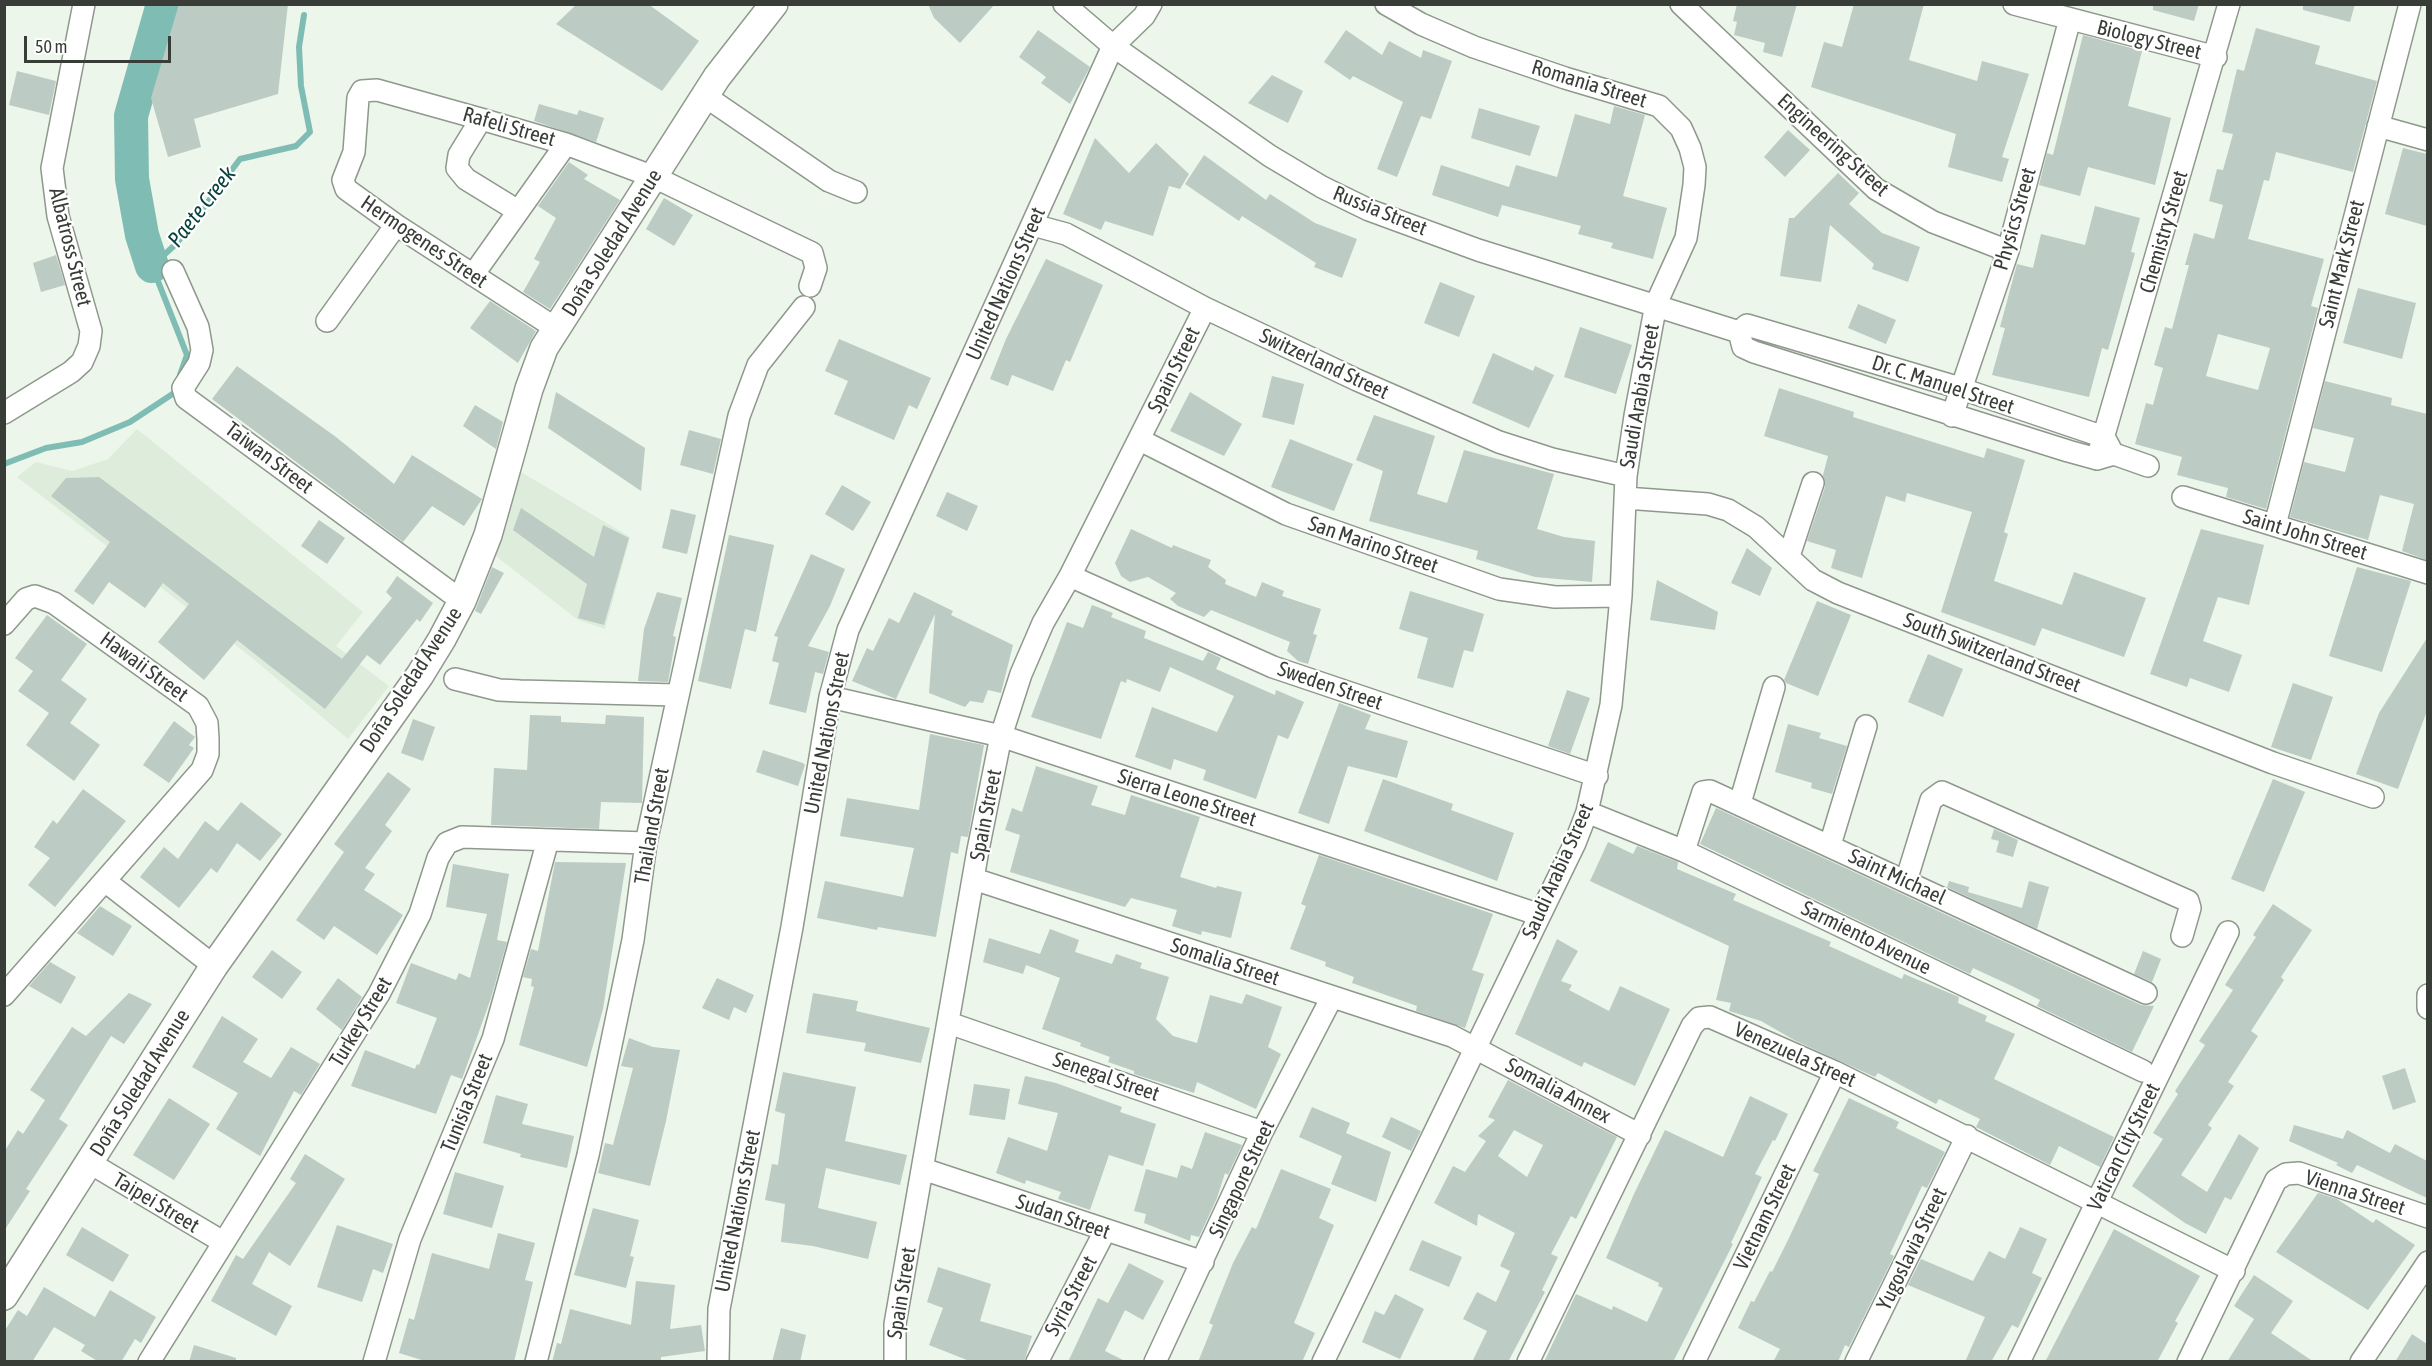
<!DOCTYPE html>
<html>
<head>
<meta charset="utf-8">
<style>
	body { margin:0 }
	#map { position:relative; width:2432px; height:1366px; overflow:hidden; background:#ecf6ea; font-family:"Asap Condensed",sans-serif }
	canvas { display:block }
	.frame { position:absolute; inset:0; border:6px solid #393d38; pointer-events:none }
	.scale { position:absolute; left:24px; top:36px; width:147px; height:27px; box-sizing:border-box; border:3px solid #393d38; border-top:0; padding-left:8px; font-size:18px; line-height:21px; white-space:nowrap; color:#393d38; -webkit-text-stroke:4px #fff; paint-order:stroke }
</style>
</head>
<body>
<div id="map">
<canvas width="2432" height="1366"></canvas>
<div class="frame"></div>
<div class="scale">50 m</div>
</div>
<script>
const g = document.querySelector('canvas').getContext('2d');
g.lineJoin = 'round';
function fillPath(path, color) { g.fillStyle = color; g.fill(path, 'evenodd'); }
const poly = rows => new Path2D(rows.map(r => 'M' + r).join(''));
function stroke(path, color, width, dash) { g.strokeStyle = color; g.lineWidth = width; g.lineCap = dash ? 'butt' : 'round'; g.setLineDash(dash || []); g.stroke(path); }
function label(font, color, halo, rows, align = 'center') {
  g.font = font + ' "Asap Condensed",sans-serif'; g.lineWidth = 4.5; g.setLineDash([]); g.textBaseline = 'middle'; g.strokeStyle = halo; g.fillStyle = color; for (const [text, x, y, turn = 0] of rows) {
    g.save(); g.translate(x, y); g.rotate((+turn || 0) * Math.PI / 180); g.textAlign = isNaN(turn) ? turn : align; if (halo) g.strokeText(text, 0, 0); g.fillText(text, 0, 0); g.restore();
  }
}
const built = poly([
	[137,429,363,612,336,646,389,686,348,739,251,657,17,477,36,462,72,471,108,459],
	[511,466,630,537,605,629,578,620,488,550]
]);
const stream = poly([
	[180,375,187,355,152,266,177,243,240,159,296,146,310,132,301,86,299,47,304,15],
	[4,464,46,448,82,442,130,422,174,393,176,388]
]);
const river = poly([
	[152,266,142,235,132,179,131,116,163,4]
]);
const building = poly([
	[179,4,288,4,278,94,194,119,201,147,168,157,151,98],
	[577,4,648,4,699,41,662,91,556,24],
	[928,4,995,4,960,43,934,18],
	[1737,4,1797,4,1782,57,1763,52,1765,43,1734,35,1737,22,1733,21],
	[1854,4,1924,4,1909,60,1977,81,1982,61,2029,74,2002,157,2009,159,2002,182,1948,167,1956,134,1811,87,1824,42,1842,47],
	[2153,4,2199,4,2194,21,2153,10],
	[2303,4,2355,4,2350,22,2303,10],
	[2256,28,2320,46,2315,64,2377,81,2353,172,2276,152,2269,181,2264,180,2248,239,2324,259,2311,306,2318,308,2266,509,2226,497,2228,488,2177,475,2182,457,2135,444,2146,403,2153,405,2163,368,2154,365,2165,327,2172,329,2189,265,2185,265,2194,233,2214,239,2223,205,2209,201,2217,169,2223,170,2233,134,2222,132,2237,69,2244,71],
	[2218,334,2270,348,2258,390,2206,376],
	[1038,30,1090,67,1070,104,1041,83,1046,77,1019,57],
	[1346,30,1382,55,1389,41,1421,58,1423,50,1452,61,1431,119,1421,116,1397,177,1377,169,1403,102,1353,76,1350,80,1324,62],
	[2083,35,2142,51,2128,106,2171,118,2155,185,2088,167,2080,196,2039,185,2047,153,2053,155],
	[17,71,56,81,49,115,9,105],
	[1272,75,1303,91,1288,123,1248,103],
	[539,104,577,115,579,110,604,118,596,142,534,121],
	[1614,106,1645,115,1623,196,1667,208,1653,259,1611,248,1613,243,1578,234,1581,226,1502,205,1498,217,1432,195,1441,165,1509,187,1516,165,1557,177,1575,114,1610,124],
	[1479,108,1540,126,1530,156,1471,138],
	[1788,130,1810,150,1785,177,1764,157],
	[1095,138,1129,173,1156,143,1189,174,1180,189,1169,186,1153,236,1105,221,1101,230,1063,214],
	[2403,148,2427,154,2427,226,2385,214],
	[1204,155,1266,200,1270,194,1315,223,1357,239,1342,278,1314,267,1316,263,1242,216,1239,221,1185,184],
	[569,162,588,175,584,179,620,200,550,309,523,292,540,262,534,259,556,218,538,206],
	[1838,173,1859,193,1849,204,1882,233,1920,247,1908,282,1872,269,1874,264,1830,225,1821,282,1780,276,1789,218,1794,218],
	[664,198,693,215,674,246,646,229],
	[2095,206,2140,218,2131,252,2135,253,2119,311,2108,350,2102,348,2089,397,1992,375,2005,328,2000,327,2017,264,2033,268,2041,234,2085,245],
	[56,255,65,285,41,292,33,263],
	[1046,259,1103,285,1070,362,1066,360,1053,391,1012,375,1008,386,990,379,1006,339],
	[1440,282,1475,296,1459,337,1424,323],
	[2358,288,2416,303,2402,359,2343,343],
	[490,301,536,331,518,363,470,328],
	[1858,304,1896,320,1886,344,1848,328],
	[1580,327,1632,345,1616,394,1564,377],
	[839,339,931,378,917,409,909,405,894,440,834,414,848,381,825,371],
	[1493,353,1533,371,1535,366,1554,375,1529,428,1472,403],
	[237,366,336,437,394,484,412,455,482,499,464,526,432,506,403,542,212,399],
	[1272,376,1304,384,1294,425,1262,417],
	[2325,381,2392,398,2391,405,2427,414,2427,560,2402,551,2414,504,2380,495,2368,540,2290,517,2304,462,2345,472,2354,438,2313,428],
	[1779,388,1854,412,1853,417,1984,458,1987,448,2025,460,2004,532,2008,534,1994,581,2062,605,2074,572,2146,598,2124,657,2042,628,2035,646,1941,612,1972,512,1907,493,1905,502,1886,496,1862,578,1831,568,1836,550,1807,541,1825,487,1823,475,1828,456,1764,436],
	[556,392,645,448,641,491,548,428],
	[1190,392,1242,424,1224,456,1170,431],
	[475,405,503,422,496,449,463,426],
	[1374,415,1435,436,1417,494,1447,503,1464,450,1554,474,1537,529,1564,537,1595,541,1592,582,1535,577,1476,559,1478,551,1369,521,1383,471,1356,460],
	[689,430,721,439,713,474,680,465],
	[1290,439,1353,464,1334,511,1271,487],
	[99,477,342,659,392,598,386,592,397,576,433,603,420,622,417,619,380,665,367,655,325,709,237,640,204,680,158,642,189,604,163,583,145,608,109,582,93,605,74,591,110,542,51,496,66,478],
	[842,485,871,502,853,531,825,514],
	[947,492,978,506,967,531,936,516],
	[521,508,594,557,603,525,629,538,604,625,578,618,587,584,513,530],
	[671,509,696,515,687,554,662,548],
	[319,520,345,538,327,564,301,546],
	[1131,529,1172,548,1173,545,1211,560,1208,567,1226,580,1225,584,1256,597,1262,582,1284,591,1282,596,1321,609,1313,634,1317,635,1308,664,1298,661,1287,651,1290,642,1211,610,1204,617,1178,606,1170,599,1176,593,1148,577,1130,582,1121,576,1115,563],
	[2201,529,2264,545,2249,605,2218,597,2203,641,2242,655,2229,692,2190,678,2187,687,2150,674],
	[729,535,774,545,756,632,745,629,731,689,698,681],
	[1747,548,1772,568,1760,596,1731,583],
	[811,554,845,569,830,606,808,646,829,652,823,674,815,672,806,713,769,704,779,663,772,661,778,637,774,636],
	[492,567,504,573,481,614,475,611],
	[2357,567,2411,581,2382,672,2329,656],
	[1657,580,1718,612,1715,630,1650,620],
	[1410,591,1484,614,1473,652,1464,650,1453,688,1417,678,1428,638,1399,629],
	[657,592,682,598,673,636,676,637,668,682,638,681,644,629],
	[914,592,953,611,951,615,1013,645,1001,693,988,690,983,703,970,701,965,707,929,693,935,614,896,699,852,681,867,648,873,651,889,618,899,623],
	[1817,601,1851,615,1818,696,1786,683,1784,680],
	[1092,605,1113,613,1111,617,1146,631,1144,638,1203,661,1208,652,1221,658,1216,669,1275,695,1276,690,1304,702,1288,739,1278,735,1256,799,1203,780,1206,770,1174,759,1171,770,1135,757,1152,707,1217,732,1234,696,1170,667,1160,692,1127,679,1126,683,1121,681,1101,739,1031,717,1067,622,1083,628],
	[47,615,87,644,61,680,87,699,70,723,100,745,74,781,26,745,49,713,18,691,33,671,15,658],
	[2427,638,2427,711,2398,789,2356,774,2379,713],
	[1928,654,1963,669,1943,717,1908,702],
	[2293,683,2333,697,2311,760,2271,747],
	[1567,690,1590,698,1570,754,1548,746],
	[1339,703,1371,715,1365,729,1408,741,1397,778,1348,766,1329,824,1298,813],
	[530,715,561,716,561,722,605,724,606,715,644,717,642,803,601,802,599,829,491,825,494,768,527,770],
	[413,719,435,727,423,761,401,753],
	[174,721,195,737,189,745,194,748,169,783,143,765],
	[1788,724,1821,733,1819,738,1847,746,1832,794,1811,788,1812,783,1775,772],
	[930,734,984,745,968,837,961,836,958,854,951,852,936,937,878,927,877,930,817,918,825,881,903,897,914,848,840,836,847,798,919,810],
	[763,750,803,763,805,765,798,786,756,772],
	[1036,766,1098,786,1091,805,1125,815,1131,795,1200,817,1180,877,1216,888,1217,886,1242,892,1231,938,1202,931,1201,935,1172,926,1177,910,1131,898,1125,907,1010,872,1020,835,1005,830,1012,808,1022,812],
	[388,772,411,789,385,825,392,831,365,868,375,874,364,890,403,915,377,955,334,926,324,940,296,920,344,852,334,844],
	[1383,779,1453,804,1451,810,1514,833,1497,881,1364,831],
	[2273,779,2305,792,2264,892,2231,879],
	[83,789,126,821,55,907,28,885,50,858,34,847,53,820,57,824],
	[241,802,282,834,260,861,237,843,217,873,211,868,179,908,140,877,164,847,178,859,205,821,218,831],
	[1716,808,2141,1005,2154,1006,2132,1052,2037,1006,2040,1000,2012,986,1973,968,1970,974,1700,844],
	[1994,829,2018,840,2013,857,1996,852,1999,841,1991,839],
	[1608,842,1633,854,1637,846,1678,862,1677,869,1736,894,1733,900,1831,942,1829,946,1902,979,1904,974,1959,997,1958,1003,1987,1016,1985,1021,2015,1034,1994,1079,2114,1137,2100,1167,2059,1146,2050,1165,1976,1127,1980,1119,1939,1099,1936,1104,1878,1073,1875,1077,1794,1040,1761,1021,1729,1011,1731,1003,1716,1000,1729,946,1590,881],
	[1319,855,1493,914,1472,970,1484,974,1465,1028,1416,1011,1417,1006,1352,983,1354,977,1325,966,1326,962,1290,949,1306,906,1301,904],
	[555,862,626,863,603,1009,587,1067,519,1045,534,987,531,986,532,979,523,977,531,949,538,951],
	[453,864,509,874,497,940,507,942,491,998,462,1079,451,1075,436,1114,351,1086,365,1050,415,1069,417,1064,419,1065,437,1018,396,1003,411,963,456,980,459,973,470,978,487,914,446,907],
	[1949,881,1969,887,1968,892,2022,908,2029,881,2049,887,2037,929,1947,887],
	[2273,904,2312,930,2281,977,2284,980,2251,1031,2258,1036,2228,1082,2234,1086,2208,1125,2212,1128,2181,1175,2207,1192,2239,1134,2259,1148,2231,1200,2225,1197,2206,1234,2185,1223,2132,1186,2163,1139,2153,1133,2178,1094,2175,1091,2205,1045,2199,1041,2233,990,2225,985,2256,937,2253,935],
	[100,906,132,926,113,956,77,933],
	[1050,929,1079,940,1075,952,1112,964,1116,954,1142,963,1140,968,1169,977,1156,1019,1173,1036,1197,1043,1210,995,1242,1004,1246,994,1282,1007,1268,1047,1281,1054,1256,1109,1197,1082,1194,1093,1134,1074,1134,1071,1108,1062,1110,1057,1080,1046,1081,1043,1042,1029,1060,978,1026,965,1023,974,983,962,989,938,1040,954],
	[1557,939,1578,951,1561,981,1572,985,1569,990,1609,1011,1620,986,1670,1009,1635,1086,1584,1062,1582,1067,1515,1034],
	[272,950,302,972,282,999,252,977],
	[2143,951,2161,959,2152,982,2134,974],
	[50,962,76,977,61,1004,29,986],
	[338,978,362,997,342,1030,316,1009],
	[717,978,754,995,746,1013,734,1007,729,1020,702,1008],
	[129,993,152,1004,124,1044,111,1036,59,1119,68,1125,26,1189,30,1191,4,1231,4,1152,18,1130,23,1134,45,1100,30,1090,72,1027,86,1036],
	[813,993,858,1001,856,1011,930,1028,921,1063,864,1051,866,1043,806,1033],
	[222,1016,258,1039,243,1062,271,1078,291,1047,320,1064,301,1095,294,1091,260,1156,216,1129,238,1093,192,1067],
	[629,1038,653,1047,680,1050,666,1121,650,1186,598,1173,605,1143,613,1145,633,1068,621,1066],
	[2405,1068,2416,1102,2393,1110,2382,1076],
	[783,1072,856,1087,845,1141,907,1155,900,1185,826,1168,818,1208,877,1222,868,1259,813,1246,781,1242,785,1204,765,1200,772,1164,778,1165,785,1114,775,1111],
	[1025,1076,1056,1083,1122,1107,1120,1112,1156,1124,1143,1166,1109,1155,1090,1210,1058,1199,1061,1192,1026,1180,1025,1184,996,1173,1008,1137,1047,1151,1058,1113,1018,1104],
	[1508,1080,1617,1137,1576,1219,1571,1216,1551,1254,1558,1257,1542,1290,1545,1292,1508,1362,1472,1362,1487,1331,1463,1319,1477,1292,1496,1302,1510,1271,1500,1266,1515,1233,1478,1214,1477,1226,1434,1203,1453,1166,1465,1172,1486,1141,1478,1136,1495,1120,1488,1117],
	[1514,1130,1543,1145,1527,1177,1498,1156],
	[974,1084,1010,1089,1005,1120,969,1115],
	[496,1095,528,1104,522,1124,574,1136,567,1168,520,1157,521,1154,483,1143],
	[1750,1096,1788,1114,1775,1141,1773,1140,1755,1174,1762,1177,1731,1243,1733,1244,1673,1362,1544,1362,1576,1294,1612,1310,1613,1306,1647,1322,1663,1288,1658,1286,1659,1283,1606,1258,1634,1194,1665,1130,1723,1157],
	[169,1098,210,1124,174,1180,133,1155],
	[1849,1098,1899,1122,1896,1128,1945,1152,1927,1188,1922,1186,1890,1254,1894,1256,1849,1347,1845,1345,1838,1362,1773,1362,1780,1349,1738,1328,1751,1301,1754,1302,1770,1271,1772,1272,1788,1240,1819,1174,1813,1171],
	[1312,1107,1350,1123,1346,1133,1391,1152,1376,1202,1331,1184,1342,1156,1299,1137],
	[1391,1117,1421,1131,1411,1151,1382,1137],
	[2294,1125,2343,1139,2347,1130,2390,1153,2395,1144,2427,1161,2427,1198,2357,1165,2352,1173,2336,1165,2338,1163,2289,1141],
	[1205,1132,1242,1145,1228,1175,1225,1173,1217,1198,1199,1237,1191,1235,1190,1241,1144,1223,1146,1214,1134,1211,1146,1169,1177,1178,1181,1165,1192,1169],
	[305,1154,345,1179,290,1266,269,1252,252,1284,292,1306,276,1336,211,1301,236,1255,243,1259,296,1183,290,1179],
	[1281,1169,1331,1189,1319,1218,1334,1225,1294,1323,1315,1333,1302,1362,1198,1362,1213,1325,1209,1323,1233,1263,1252,1227,1256,1229],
	[455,1172,504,1186,492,1228,443,1214],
	[2318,1193,2337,1199,2373,1223,2376,1219,2415,1245,2368,1310,2276,1252],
	[593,1208,639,1220,630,1256,634,1257,626,1288,574,1275],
	[337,1225,393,1244,383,1273,373,1269,362,1302,317,1287],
	[82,1227,129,1255,113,1282,66,1255],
	[2020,1227,2047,1239,2032,1273,2042,1278,2018,1328,2012,1325,1991,1362,1965,1362,1985,1317,1908,1285,1921,1259,1973,1281,1989,1251,2005,1259],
	[2114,1229,2200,1276,2175,1321,2178,1323,2157,1362,2045,1362],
	[498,1233,535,1243,525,1280,533,1282,514,1362,428,1362,399,1353,409,1318,414,1320,432,1253,489,1269],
	[1422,1240,1462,1257,1449,1287,1409,1270],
	[1129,1263,1164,1281,1143,1320,1125,1310,1105,1351,1127,1362,1068,1362,1098,1298,1108,1303],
	[938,1267,991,1284,980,1321,1032,1336,1024,1362,972,1362,929,1345,943,1308,927,1302],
	[2254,1275,2293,1301,2271,1333,2314,1362,2227,1362,2254,1319,2234,1306],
	[636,1281,675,1285,670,1329,701,1325,705,1351,661,1357,661,1362,552,1362,557,1343,561,1344,570,1309,631,1325],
	[44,1287,95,1317,110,1290,156,1317,141,1343,135,1339,121,1362,99,1362,81,1351,85,1345,54,1327,32,1362,4,1362,4,1332,18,1310,27,1316],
	[1395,1294,1424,1309,1400,1359,1362,1342,1375,1311,1384,1315],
	[781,1328,806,1335,800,1362,772,1362],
	[2412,1334,2427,1344,2427,1362,2395,1362],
	[194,1345,236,1358,236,1362,189,1362]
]);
const minor = poly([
	[1064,4,1113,46,1270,156,1322,187,1369,210,1478,250,1739,332],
	[1681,4,1876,189,1933,222,2008,251],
	[2014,4,2216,57],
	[705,96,829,181,856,192],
	[481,119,459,155,457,168,466,179,518,211],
	[2378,126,2428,140],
	[1033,225,1066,234,1205,308,1357,380,1499,442,1552,459,1626,476],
	[173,271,198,327,202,350,199,363,183,388,186,398,462,601],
	[473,275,566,144],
	[327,321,396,225],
	[557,329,396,225,346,189,343,180,354,152,358,98,362,91,377,90,481,119,566,144,654,177,812,253,816,268,810,286],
	[1739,332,1743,347,1754,352,2068,451,2097,459,2114,454,2148,466],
	[1739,332,1747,325,1950,385,2104,437,2110,448],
	[4,413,71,372,82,362,89,346,91,331,58,216,52,168,84,4],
	[1952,416,2008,251,2070,19],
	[1140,440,1286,514,1499,589,1555,597,1621,596],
	[2097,459,2229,4],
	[2183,497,2428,573],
	[1625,498,1708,504,1728,510,1756,527,1813,580,1838,593,2273,763,2373,797],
	[2275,525,2410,4],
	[1789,556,1813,483],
	[1070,576,1273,667,1597,776],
	[4,624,26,599,35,596,54,603,198,706,207,723,208,739,208,754,202,770,4,995],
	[455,679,499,690,520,691,677,695],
	[830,697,1001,736,1540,915],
	[1740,803,1774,687],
	[1587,812,1684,851,2143,1071],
	[1830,845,1866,726],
	[1684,851,1703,792,1710,791,2146,993],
	[974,879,1452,1036,1640,1135],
	[105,881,214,966],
	[1906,881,1931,800,1942,792,2188,901,2190,908,2182,936],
	[2428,995,2428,1008],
	[949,1023,1262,1132],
	[90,1163,223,1242],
	[923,1169,1203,1262],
	[149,1362,379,994,420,914,438,858,447,843,462,837,646,843],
	[374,1362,410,1239,493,1039,548,840],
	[536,1362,588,1155,633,940,646,843,739,416,758,365,804,307],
	[718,1362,719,1309,792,927,830,697,848,630,1113,46,1144,16,1151,4],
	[895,1362,895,1324,978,850,1001,736,1021,674,1043,623,1070,576,1205,308],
	[1037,1362,1105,1231],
	[1155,1362,1262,1132,1332,997],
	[1323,1362,1575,843,1587,812,1611,705,1621,596,1626,476,1635,416,1656,304,1686,238,1694,185,1695,167,1690,148,1681,128,1659,106,1565,78,1474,47,1421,24,1386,4],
	[1528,1362,1692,1026,1699,1018,1710,1017,1835,1072,2234,1271],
	[1694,1362,1835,1072],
	[1856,1362,1967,1136],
	[2019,1362,2228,932],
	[2188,1362,2276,1180,2286,1174,2299,1173,2428,1217],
	[2361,1362,2428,1262]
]);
const major = poly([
	[4,1296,214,966,420,675,442,639,462,601,488,535,529,389,544,348,717,77,774,4]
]);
const streetNames = [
	["Biology Street",2149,40,14],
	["Romania Street",1589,84,17],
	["Rafeli Street",509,127,16],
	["Engineering Street",1833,145,42],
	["Russia Street",1380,211,22],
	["Physics Street",2015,219,-74],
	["Chemistry Street",2164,232,-74],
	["Hermogenes Street",424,242,34],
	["Doña Soledad Avenue",612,243,-58],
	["Albatross Street",70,247,76],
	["Saint Mark Street",2342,264,-76],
	["United Nations Street",1006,284,-66],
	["Switzerland Street",1324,364,25],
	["Spain Street",1174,370,-64],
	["Dr. C. Manuel Street",1943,385,18],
	["Saudi Arabia Street",1640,396,-80],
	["Taiwan Street",269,458,37],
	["Saint John Street",2305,535,17],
	["San Marino Street",1373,545,19],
	["South Switzerland Street",1992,653,21],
	["Hawaii Street",144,667,36],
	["Doña Soledad Avenue",411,680,-57],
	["Sweden Street",1330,686,19],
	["United Nations Street",827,733,-79],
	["Sierra Leone Street",1187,798,18],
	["Spain Street",986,815,-79],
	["Thailand Street",652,826,-80],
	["Saudi Arabia Street",1558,871,-66],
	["Saint Michael",1897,877,25],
	["Sarmiento Avenue",1866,938,26],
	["Somalia Street",1225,962,18],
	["Turkey Street",361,1022,-59],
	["Venezuela Street",1795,1055,24],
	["Senegal Street",1106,1077,19],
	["Doña Soledad Avenue",140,1083,-58],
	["Somalia Annex",1558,1091,28],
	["Tunisia Street",467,1103,-68],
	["Vatican City Street",2124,1147,-64],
	["Singapore Street",1242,1179,-65],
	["Vienna Street",2355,1193,18],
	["Taipei Street",156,1203,31],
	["United Nations Street",738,1211,-79],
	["Sudan Street",1063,1217,19],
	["Vietnam Street",1765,1217,-64],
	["Yugoslavia Street",1912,1249,-64],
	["Spain Street",902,1293,-81],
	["Syria Street",1071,1296,-62]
];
const waterNames = [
	["Paete Creek",202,207,-52]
];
fillPath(built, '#deeddb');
stroke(stream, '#7fbdb4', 6);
stroke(river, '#7fbdb4', 34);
fillPath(building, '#bccbc3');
stroke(minor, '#8e988c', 24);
stroke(major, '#8e988c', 30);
stroke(minor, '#fff', 21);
stroke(major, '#fff', 27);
label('21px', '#393d38', '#fff', streetNames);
label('italic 22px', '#07423c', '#fff', waterNames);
</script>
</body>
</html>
